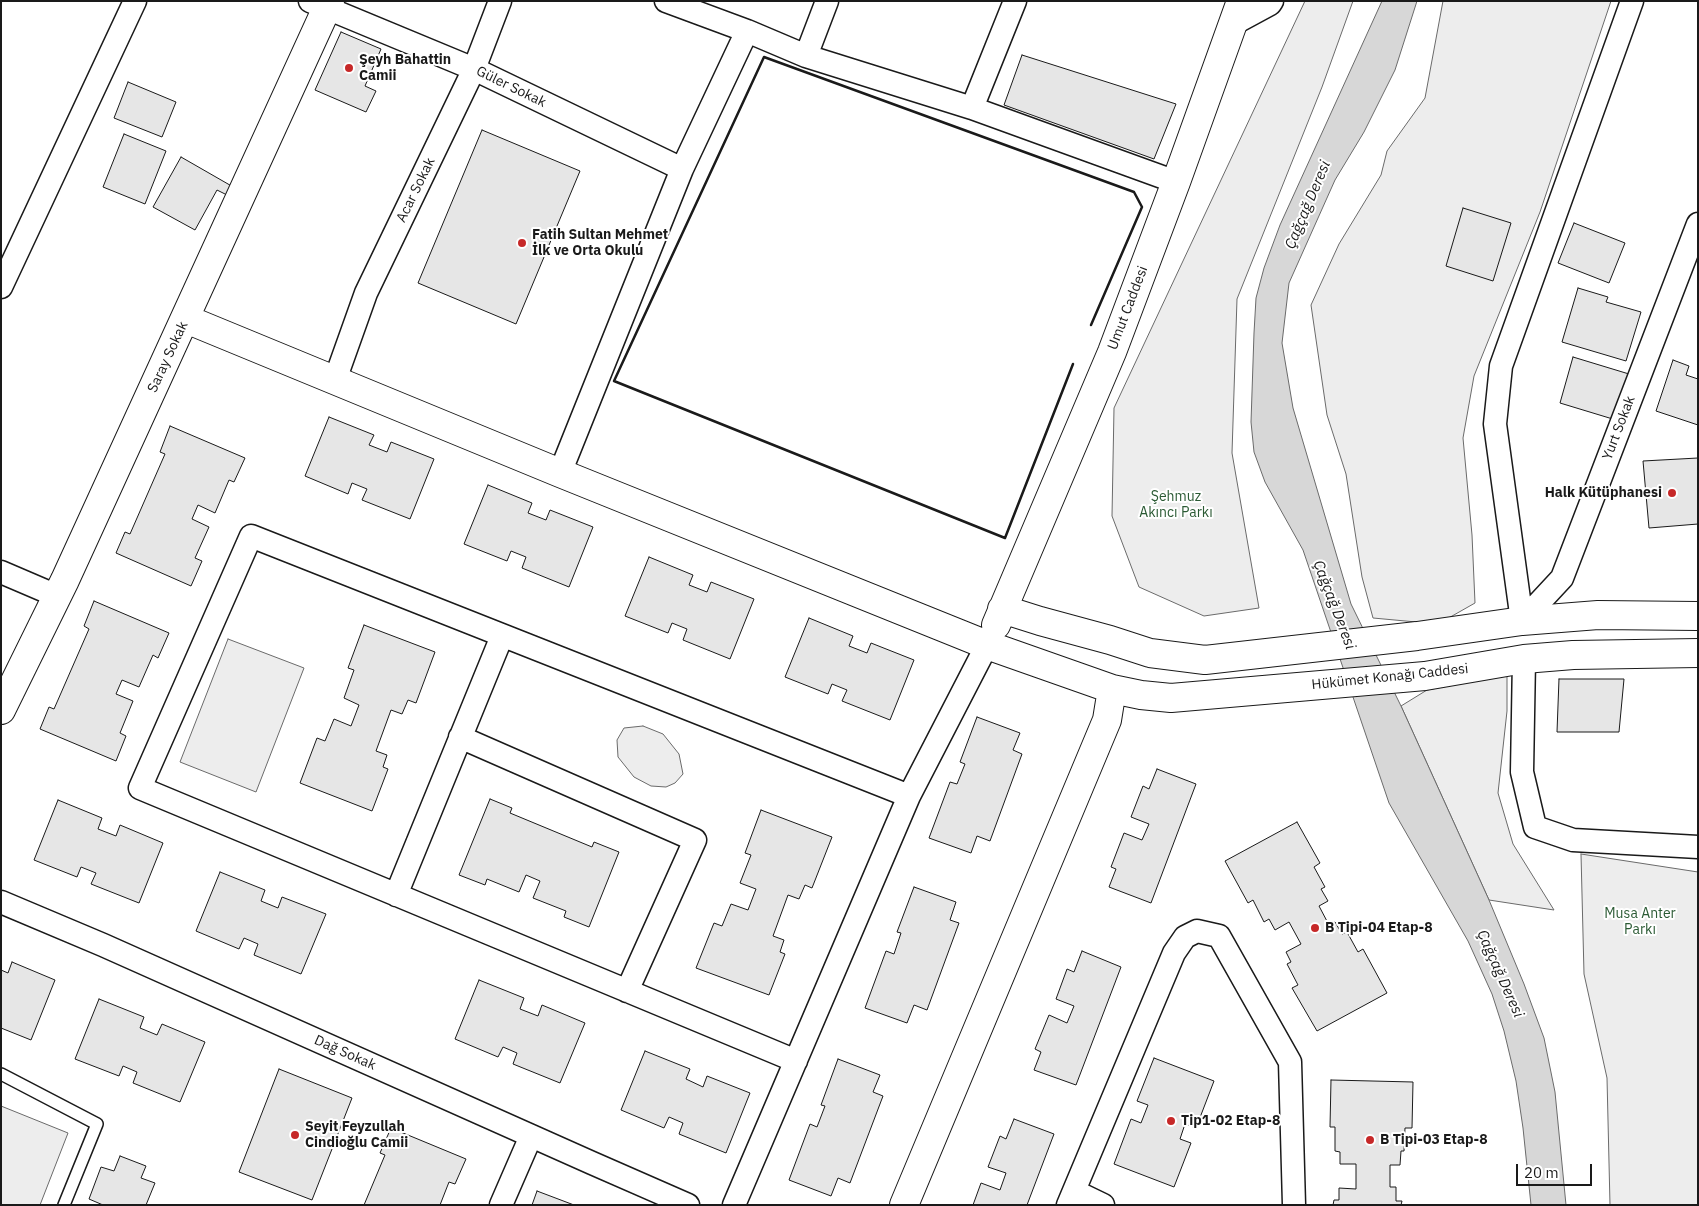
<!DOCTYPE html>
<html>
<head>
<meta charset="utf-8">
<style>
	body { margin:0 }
	#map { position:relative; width:1699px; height:1206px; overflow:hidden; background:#fff; font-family:"IBM Plex Sans",sans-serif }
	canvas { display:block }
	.frame { position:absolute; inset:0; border:2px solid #1a1a1a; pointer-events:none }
	.scale { position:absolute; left:1516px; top:1164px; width:76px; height:22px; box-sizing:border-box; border:2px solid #1a1a1a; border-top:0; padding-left:6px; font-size:15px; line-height:18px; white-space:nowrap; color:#1a1a1a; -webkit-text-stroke:4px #fff; paint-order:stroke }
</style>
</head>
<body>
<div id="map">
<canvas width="1699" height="1206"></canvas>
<div class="frame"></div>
<div class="scale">20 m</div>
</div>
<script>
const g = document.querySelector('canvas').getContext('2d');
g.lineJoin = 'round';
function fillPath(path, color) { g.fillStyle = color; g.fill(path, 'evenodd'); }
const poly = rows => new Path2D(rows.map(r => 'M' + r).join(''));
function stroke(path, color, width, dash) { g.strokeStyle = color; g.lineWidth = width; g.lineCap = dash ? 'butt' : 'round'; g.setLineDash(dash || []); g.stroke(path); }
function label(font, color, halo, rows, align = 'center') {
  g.font = font + ' "IBM Plex Sans",sans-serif'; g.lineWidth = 4; g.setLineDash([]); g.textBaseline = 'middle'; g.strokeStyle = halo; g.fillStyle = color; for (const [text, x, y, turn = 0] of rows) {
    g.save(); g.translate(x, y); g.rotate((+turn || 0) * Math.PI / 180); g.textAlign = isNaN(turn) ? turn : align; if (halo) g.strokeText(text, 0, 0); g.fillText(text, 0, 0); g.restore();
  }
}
const built = poly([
	[1305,1,1353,1,1322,87,1237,299,1232,453,1259,608,1204,616,1139,587,1112,516,1114,408,1305,1],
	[1443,1,1611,1,1540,212,1474,376,1463,438,1472,535,1475,603,1438,624,1373,618,1362,577,1346,474,1327,415,1311,305,1339,244,1381,175,1387,151,1425,98,1443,1],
	[228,639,304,668,256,792,180,762,228,639],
	[1507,675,1507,711,1498,793,1513,844,1554,910,1489,900,1401,706,1427,690,1507,675],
	[643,726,663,734,679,754,683,774,675,783,666,787,651,786,634,777,618,757,617,740,624,728,643,726],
	[1581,854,1698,872,1698,1205,1610,1205,1607,1078,1584,974,1581,854],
	[1,1106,68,1133,40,1205,1,1205,1,1106]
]);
const water = poly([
	[1382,1,1417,1,1395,70,1364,132,1335,180,1289,283,1282,343,1293,408,1351,604,1401,706,1489,900,1524,984,1544,1038,1555,1092,1566,1205,1531,1205,1523,1128,1516,1081,1504,1031,1492,994,1468,941,1389,803,1303,550,1265,482,1254,452,1251,422,1254,333,1256,298,1264,268,1280,225,1382,1]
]);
const building = poly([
	[341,32,381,49,365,86,376,91,366,112,315,90,341,32],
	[1022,55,1176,104,1154,159,1004,105,1022,55],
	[128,82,176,102,162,137,114,118,128,82],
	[482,130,580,171,516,324,418,283,482,130],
	[124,134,166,151,145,204,103,187,124,134],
	[181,157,235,188,231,197,217,190,195,230,153,207,181,157],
	[1463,208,1511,223,1493,281,1446,266,1463,208],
	[1574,223,1625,243,1609,283,1558,263,1574,223],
	[1578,288,1608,297,1606,302,1641,312,1626,361,1562,342,1578,288],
	[1573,357,1629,374,1616,420,1560,403,1573,357],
	[1673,360,1689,366,1686,375,1698,379,1698,425,1656,411,1673,360],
	[329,417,374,435,369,445,387,452,391,442,434,459,410,519,362,500,367,489,352,483,348,494,305,476,329,417],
	[170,426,245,458,234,482,229,480,215,513,198,505,192,519,209,527,195,558,202,561,191,586,116,553,125,532,130,534,165,454,160,452,170,426],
	[1698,458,1698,524,1649,528,1643,461,1698,458],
	[488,485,532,503,528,513,546,520,550,510,593,527,569,587,522,568,526,557,511,551,507,561,464,544,488,485],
	[649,557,693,575,689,585,707,592,711,582,754,599,730,659,683,640,687,629,672,623,668,633,625,616,649,557],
	[94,601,169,633,158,658,153,655,139,687,122,680,116,694,133,701,120,733,126,736,116,761,40,729,49,707,54,709,89,629,84,626,94,601],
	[809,618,853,636,849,646,867,653,871,643,914,660,890,720,842,701,847,690,832,684,828,694,785,677,809,618],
	[364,625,435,652,416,703,408,700,402,714,391,710,376,751,387,755,383,767,388,769,372,811,300,783,317,738,325,741,334,719,351,726,359,705,344,698,354,670,348,668,364,625],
	[1559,679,1624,679,1619,732,1557,732,1559,679],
	[977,717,1020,733,1013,750,1022,754,990,841,977,836,971,853,929,838,950,782,957,784,965,764,960,762,977,717],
	[1157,769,1196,784,1151,903,1109,887,1116,869,1111,867,1124,833,1142,840,1149,824,1131,817,1143,786,1149,789,1157,769],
	[490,799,512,808,510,813,592,847,594,842,619,852,589,927,564,917,566,911,533,898,540,881,526,875,519,892,487,879,485,885,459,875,490,799],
	[58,800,102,818,98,829,116,836,120,825,163,843,139,903,91,884,96,873,81,867,77,877,34,860,58,800],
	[761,810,832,837,812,888,805,885,799,899,788,895,773,936,784,940,780,952,785,954,769,995,696,968,714,923,722,926,731,904,748,910,756,889,740,883,751,855,745,853,761,810],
	[1297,822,1320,863,1314,867,1325,887,1321,889,1328,901,1319,906,1329,925,1335,922,1342,934,1347,932,1358,952,1363,949,1387,993,1317,1031,1292,988,1298,985,1287,964,1291,962,1286,952,1301,944,1289,922,1275,930,1269,919,1264,922,1253,900,1248,903,1225,861,1297,822],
	[220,872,265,890,261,901,278,908,282,897,326,914,301,974,254,955,258,944,244,938,239,949,196,931,220,872],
	[914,887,956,902,950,920,959,923,927,1010,914,1005,907,1023,865,1008,886,951,894,954,901,933,897,932,914,887],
	[1082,951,1121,967,1076,1085,1034,1070,1041,1052,1035,1049,1049,1015,1067,1023,1074,1006,1056,999,1067,969,1074,972,1082,951],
	[12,962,55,980,31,1040,1,1028,1,970,8,973,12,962],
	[479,980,524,998,520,1009,538,1016,542,1005,585,1023,560,1083,513,1064,517,1053,503,1047,498,1057,455,1039,479,980],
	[99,999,144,1017,140,1028,157,1035,162,1024,205,1042,180,1102,133,1083,137,1072,123,1066,119,1076,75,1059,99,999],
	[645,1051,690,1069,686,1079,703,1087,707,1076,750,1093,726,1153,679,1134,683,1123,669,1117,664,1128,621,1110,645,1051],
	[1154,1058,1214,1081,1196,1128,1185,1124,1180,1139,1191,1143,1174,1187,1114,1164,1131,1119,1141,1123,1148,1105,1137,1101,1154,1058],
	[838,1059,880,1075,873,1092,883,1096,850,1183,838,1178,831,1196,789,1180,810,1124,817,1127,825,1106,821,1105,838,1059],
	[279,1069,352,1098,312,1200,239,1172,279,1069],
	[1331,1080,1413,1082,1412,1128,1405,1128,1404,1151,1401,1151,1400,1165,1390,1165,1390,1187,1396,1187,1396,1201,1402,1201,1401,1205,1333,1205,1334,1200,1339,1200,1339,1188,1356,1189,1356,1164,1340,1164,1340,1152,1335,1151,1335,1127,1330,1127,1331,1080],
	[1014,1119,1054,1134,1027,1205,973,1205,981,1183,1000,1190,1006,1173,988,1167,1000,1136,1006,1139,1014,1119],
	[391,1128,466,1159,455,1184,449,1182,440,1205,364,1205,385,1155,380,1153,391,1128],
	[120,1156,146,1166,141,1178,155,1183,146,1205,103,1205,89,1199,101,1167,114,1171,120,1156],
	[537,1191,574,1205,532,1205,537,1191]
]);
const lane = poly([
	[1,1074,97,1124,64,1205]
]);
const street = poly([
	[310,1,474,69,682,169],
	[666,1,747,31,806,56,972,108,1176,182],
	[1233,24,1270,4,1272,1],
	[806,56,827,1],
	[972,108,1015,1],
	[1,287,135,1],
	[335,380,366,293,474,69,500,1],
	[560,473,682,169,747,31],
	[1,572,57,596],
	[1522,621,1495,424,1501,366,1632,1],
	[1522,621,1562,578,1698,224],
	[1524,659,1522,772,1535,827,1573,840,1698,847],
	[460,737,695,840,627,991],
	[396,895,502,636],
	[1,902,103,945,592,1163,688,1205],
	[796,1061,140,788,251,536,909,796],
	[1074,1191,1103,1205],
	[501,1205,531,1136],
	[734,1205,909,796,987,645],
	[1068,1205,1174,953,1185,937,1197,931,1219,936,1290,1062,1294,1205]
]);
const secondary = poly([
	[186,319,560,473,987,645,1112,689,1107,720,904,1205],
	[1002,609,1040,621,1110,640,1150,653,1205,660,1417,636,1522,621,1598,615,1698,616],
	[996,625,1112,352,1176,182,1241,1],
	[1112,689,1141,695,1171,698,1425,676,1524,659,1573,655,1698,653],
	[1,710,65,580,330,1]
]);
const wall = poly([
	[1073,364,1005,538,614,381,764,57,1134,192,1142,207,1091,325]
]);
const markers = [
	[349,68,5,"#c62828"],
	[522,243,5,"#c62828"],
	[1672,493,5,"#c62828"],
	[1315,928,5,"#c62828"],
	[1171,1121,5,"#c62828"],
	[295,1135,5,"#c62828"],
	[1370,1140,5,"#c62828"]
];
const poiNames = [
	["Şeyh Bahattin",359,60],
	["Camii",359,76],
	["Fatih Sultan Mehmet",532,235],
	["İlk ve Orta Okulu",532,251],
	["Halk Kütüphanesi",1662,493,"right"],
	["B Tipi-04 Etap-8",1325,928],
	["Tip1-02 Etap-8",1181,1121],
	["Seyit Feyzullah",305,1127],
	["Cindioğlu Camii",305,1143],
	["B Tipi-03 Etap-8",1380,1140]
];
const streetNames = [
	["Güler Sokak",511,87,26],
	["Acar Sokak",416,190,-64],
	["Umut Caddesi",1128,308,-69],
	["Saray Sokak",168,357,-65],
	["Yurt Sokak",1619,428,-69],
	["Hükümet Konağı Caddesi",1390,677,-6],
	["Dağ Sokak",345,1053,24]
];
const parkNames = [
	["Şehmuz",1176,497],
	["Akıncı Parkı",1176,513],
	["Musa Anter",1640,914],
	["Parkı",1640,930]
];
const waterNames = [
	["Çağçağ Deresi",1308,205,-67],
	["Çağçağ Deresi",1334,605,69],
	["Çağçağ Deresi",1500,974,66]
];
fillPath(built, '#ededed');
stroke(built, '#6a6a6a', 1);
fillPath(water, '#d7d7d7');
stroke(water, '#6a6a6a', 1);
fillPath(building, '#e6e6e6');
stroke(building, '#1a1a1a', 1);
stroke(lane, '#1a1a1a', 14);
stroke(street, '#1a1a1a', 25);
stroke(secondary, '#1a1a1a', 30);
stroke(lane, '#fff', 11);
stroke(street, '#fff', 22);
stroke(secondary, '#fff', 28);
stroke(wall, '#1a1a1a', 2.5);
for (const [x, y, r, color] of markers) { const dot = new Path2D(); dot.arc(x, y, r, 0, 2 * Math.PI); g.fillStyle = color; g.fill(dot); stroke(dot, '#fff', 2); }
label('bold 14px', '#1a1a1a', '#fff', poiNames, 'left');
label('14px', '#1a1a1a', '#fff', streetNames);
label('14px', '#2b5a34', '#fff', parkNames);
label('italic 15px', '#1a1a1a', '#fff', waterNames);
</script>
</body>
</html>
